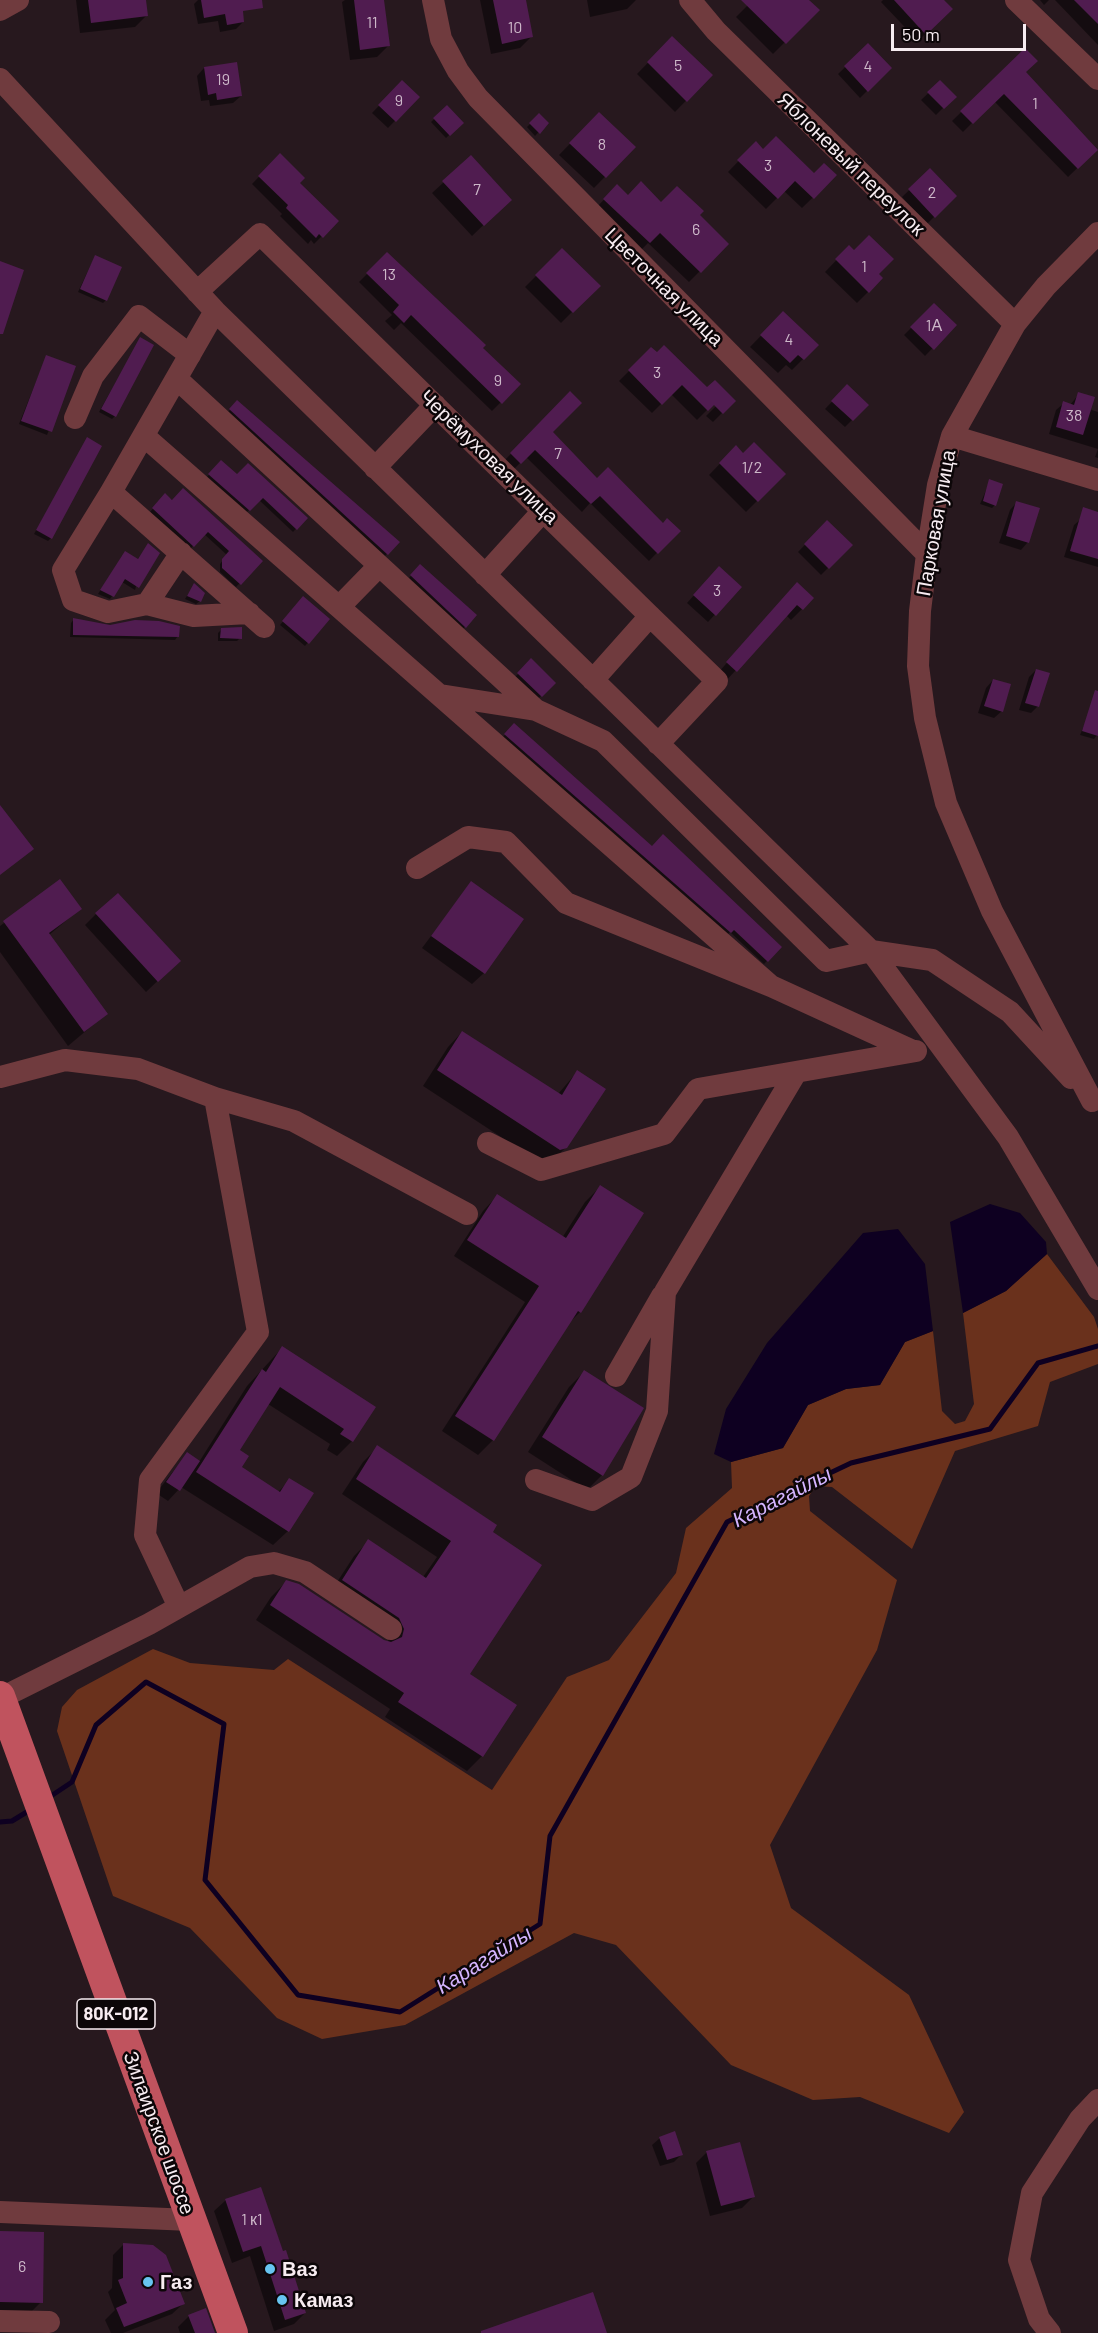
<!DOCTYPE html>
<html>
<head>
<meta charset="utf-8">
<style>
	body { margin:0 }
	#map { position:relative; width:1098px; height:2333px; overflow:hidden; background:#27181e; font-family:Barlow,sans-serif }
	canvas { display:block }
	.scale { position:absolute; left:891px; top:24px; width:135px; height:27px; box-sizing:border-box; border:3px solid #f7ecf1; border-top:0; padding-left:8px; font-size:18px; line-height:21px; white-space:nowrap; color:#f7ecf1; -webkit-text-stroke:4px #0c0608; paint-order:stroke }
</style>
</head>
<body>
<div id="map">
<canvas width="1098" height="2333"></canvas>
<div class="scale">50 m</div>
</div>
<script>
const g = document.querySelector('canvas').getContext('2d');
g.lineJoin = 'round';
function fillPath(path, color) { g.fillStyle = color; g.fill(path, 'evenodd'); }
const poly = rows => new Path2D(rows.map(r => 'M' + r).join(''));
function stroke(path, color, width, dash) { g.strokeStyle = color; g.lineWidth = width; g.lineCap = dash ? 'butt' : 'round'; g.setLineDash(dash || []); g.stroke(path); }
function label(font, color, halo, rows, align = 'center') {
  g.font = font + ' Barlow,sans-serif'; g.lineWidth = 5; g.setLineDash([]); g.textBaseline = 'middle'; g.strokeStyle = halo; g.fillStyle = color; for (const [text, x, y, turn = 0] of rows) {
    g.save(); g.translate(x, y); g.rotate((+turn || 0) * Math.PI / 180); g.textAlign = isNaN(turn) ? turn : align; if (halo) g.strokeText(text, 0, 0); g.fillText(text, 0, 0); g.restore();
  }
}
const green = poly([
	[1047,1254,1094,1317,1098,1329,1098,1364,1050,1382,1038,1426,955,1451,912,1549,832,1487,816,1486,809,1496,810,1511,897,1580,877,1650,770,1845,791,1908,909,1995,964,2112,949,2133,860,2097,813,2100,731,2065,616,1945,574,1933,405,2025,322,2039,277,2018,190,1928,113,1896,57,1731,62,1707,77,1690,153,1649,190,1663,274,1670,288,1659,492,1790,567,1677,609,1660,676,1573,686,1528,732,1488,731,1462,783,1448,808,1405,846,1389,880,1385,905,1342,933,1331,942,1411,955,1424,965,1421,974,1404,963,1313,1006,1291]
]);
const water = poly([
	[990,1204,1020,1213,1046,1242,1047,1254,1006,1291,963,1313,950,1222],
	[898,1229,925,1264,933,1331,905,1342,880,1385,846,1389,808,1405,783,1448,731,1462,714,1454,726,1409,767,1343,863,1233]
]);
const shadow = poly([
	[76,0,144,0,146,16,135,27,80,33],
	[198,0,239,0,243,22,236,29,220,32,218,21,198,24,194,4],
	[345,0,382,0,388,46,377,57,350,60,342,2],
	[480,0,524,0,532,36,520,48,491,54],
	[587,0,636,0,627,9,590,17],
	[753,0,807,0,817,10,773,54,736,17],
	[883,0,942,0,951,9,918,41,881,2],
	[1040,0,1049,0,1044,5],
	[1055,0,1098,0,1098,45],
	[672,38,711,75,675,112,637,74],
	[868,45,890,68,860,98,838,74],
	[1025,50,1024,72,1096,150,1068,177,994,101,963,132,952,121],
	[204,68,241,96,233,103,210,106,209,100,201,101,197,76],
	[402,82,418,97,388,128,372,113],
	[940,82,954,97,936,115,921,100],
	[447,107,462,123,446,138,431,122],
	[599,114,634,147,594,188,559,155],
	[539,115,547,123,535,136,527,127],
	[756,143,763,151,814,175,835,176,802,208,784,191,766,209,728,172],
	[280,155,298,183,337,221,314,244,311,240,308,244,280,216,282,214,252,184],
	[930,170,955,196,927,224,902,197],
	[444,182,499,210,472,236,432,193],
	[617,186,628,197,697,215,727,244,689,282,648,243,639,252,594,210],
	[849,247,881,279,857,303,825,272],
	[562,250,598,286,561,323,525,287],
	[387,254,519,384,492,411,401,323,394,330,385,321,392,315,359,282],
	[95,256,106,300,103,303,78,292],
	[934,305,955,325,925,356,904,335],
	[783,313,817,345,792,370,786,365,778,373,750,347],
	[140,339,115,416,112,419,99,412],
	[651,349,707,389,734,401,713,422,706,416,721,401,719,398,697,420,671,394,652,413,619,381],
	[46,357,74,367,47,435,19,424],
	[847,386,867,405,845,427,825,409],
	[570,393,551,432,597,480,663,525,678,531,649,561,590,503,582,512,526,457,512,471,503,462],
	[1079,394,1089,409,1098,412,1098,458,1095,457,1098,449,1049,434,1056,410,1064,403,1070,405],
	[237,402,398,542,384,557,227,413],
	[87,439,51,538,48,541,34,534],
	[736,447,743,454,784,474,746,512,709,475],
	[221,462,237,476,306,518,293,532,259,500,246,513,206,478],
	[990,481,995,505,992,508,980,504],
	[165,495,261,561,236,587,220,572,220,564,227,555,204,534,190,549,150,512],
	[1017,502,1028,542,1021,550,999,543,1010,510],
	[1081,519,1098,524,1098,567,1064,557,1074,525],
	[827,522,851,545,821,575,798,552],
	[148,545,135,590,122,582,110,599,98,594,122,556,137,560],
	[420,566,475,615,462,630,408,579],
	[712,575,740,587,708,622,687,603],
	[194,585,200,601,196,604,185,599],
	[786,596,802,609,791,620,786,615,725,682,717,674],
	[303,598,328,619,305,646,280,625],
	[74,619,104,626,178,636,175,640,70,637,71,623],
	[221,630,240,638,237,641,218,641,218,633],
	[531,661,554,683,538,699,515,677],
	[1036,670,1038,706,1031,713,1019,710,1029,677],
	[993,680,1002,711,994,718,978,713,986,688],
	[1088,716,1098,719,1098,734,1094,739,1080,735],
	[514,725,652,848,780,947,764,964,730,932,727,935,502,738],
	[60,881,80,909,49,935,106,1014,68,1046,0,952,0,926],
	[471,883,484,973,472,984,422,948],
	[96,914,167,972,146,992,85,925],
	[462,1032,558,1094,577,1072,566,1147,551,1163,544,1165,423,1086,448,1047],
	[600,1187,642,1214,580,1312,567,1325,493,1440,478,1455,442,1431,525,1302,454,1256,483,1211,497,1196,562,1238,585,1202],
	[282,1348,374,1407,352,1441,337,1456,327,1450,330,1444,268,1404,238,1450,240,1467,278,1492,290,1480,288,1531,273,1545,181,1487,168,1501,156,1493,187,1454,199,1462,247,1386],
	[584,1372,602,1475,587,1490,528,1452,569,1387],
	[378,1447,491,1532,468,1674,482,1756,467,1771,385,1717,390,1709,256,1620,271,1597,286,1582,390,1644,384,1633,328,1596,354,1556,369,1541,423,1577,437,1557,342,1494,363,1462],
	[660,2138,682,2154,674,2162,660,2166,652,2145],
	[707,2152,753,2197,742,2208,710,2216,696,2163],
	[260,2188,305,2313,294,2324,274,2331,250,2256,232,2263,214,2211,226,2200],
	[0,2233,41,2302,26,2317,0,2317],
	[124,2244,184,2303,172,2314,123,2333,111,2333,105,2320,115,2310,108,2292,112,2288,113,2255],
	[189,2316,213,2333,180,2333,178,2327]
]);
const stream = poly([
	[48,1798,72,1782,96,1725,146,1682,224,1724,205,1880,298,1995,400,2012,540,1924,550,1836,727,1522,851,1463,990,1429,1038,1363,1098,1346],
	[0,1822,12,1821,30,1810]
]);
const building = poly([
	[88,0,146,0,148,16,91,23],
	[201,0,262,0,263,8,243,11,244,22,227,25,225,14,204,18],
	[354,0,384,0,390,46,360,50],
	[493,0,526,0,533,37,502,44],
	[741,0,809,0,820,10,786,44],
	[894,0,944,0,953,9,926,35],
	[1074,0,1098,0,1098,24],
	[672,36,713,75,687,102,647,62],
	[868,43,892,68,868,92,844,66],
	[1025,48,1038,61,1026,72,1098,150,1078,169,1004,94,973,124,960,111],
	[237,62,242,96,217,100,216,93,208,95,204,67],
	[402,80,420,97,396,122,378,105],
	[940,80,957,97,944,109,927,92],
	[447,105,464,123,450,136,433,118],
	[599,112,636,147,606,178,569,143],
	[539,113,549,123,540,134,529,123],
	[776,136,814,173,824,163,837,175,814,199,795,181,778,199,737,160,756,141,763,149],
	[280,153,305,178,300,183,339,221,323,238,319,234,316,238,286,208,288,205,258,176],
	[471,155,512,200,484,226,442,181],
	[930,168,957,196,935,218,908,189],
	[641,181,661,202,677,186,704,211,700,215,729,244,701,273,660,233,650,243,603,199,617,184,628,195],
	[869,235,894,259,879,274,883,278,869,293,835,259,849,245,854,250],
	[562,248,601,286,573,313,535,275],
	[387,252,486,345,483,348,521,384,502,404,411,315,404,323,393,312,399,305,366,273],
	[95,255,122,267,107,301,80,289],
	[0,261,24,270,3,334,0,334],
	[934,303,957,325,934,350,910,327],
	[783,311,819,345,804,360,798,355,790,363,760,335],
	[140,337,154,345,116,417,101,409],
	[664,345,707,387,715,380,736,401,723,414,714,405,708,411,682,385,662,405,628,370,651,347,657,352],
	[46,355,76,366,52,432,21,421],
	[847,384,869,405,853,421,831,401],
	[570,391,582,403,553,432,597,478,608,467,663,523,667,518,681,531,658,554,600,496,591,504,535,450,521,464,510,453],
	[1078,392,1095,397,1083,435,1056,427,1063,401,1074,405],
	[237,400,400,542,388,555,229,409],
	[87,437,102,446,52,539,36,530],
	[754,442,786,474,758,502,719,463,736,445,743,453],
	[221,460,237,474,248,463,308,518,297,530,263,498,250,511,208,474],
	[989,479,1003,484,996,506,983,501],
	[183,488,263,561,241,585,222,568,222,559,229,551,208,532,194,547,152,508,165,493,172,500],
	[1016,501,1040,508,1029,543,1006,536],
	[1083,507,1098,512,1098,559,1070,551],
	[827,520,853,545,829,569,804,544],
	[148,543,160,553,139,588,125,579,114,597,100,590,125,551,138,559],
	[420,564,477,615,466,628,410,575],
	[719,566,742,587,716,616,693,595],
	[797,582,814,598,803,610,797,605,737,672,726,662],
	[194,583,205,593,201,602,187,596],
	[303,596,330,619,309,644,282,621],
	[73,618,110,625,135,620,159,621,180,626,179,637,73,635],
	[242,627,242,639,220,638,221,628],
	[531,658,556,683,542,697,517,673],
	[1036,669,1050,673,1039,707,1025,703],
	[993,679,1011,684,1003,712,984,706],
	[1095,690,1098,691,1098,736,1082,731],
	[514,723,652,846,663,834,782,947,768,962,734,930,731,933,504,734],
	[0,805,34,849,0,875],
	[60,879,82,909,49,933,108,1014,84,1032,3,921],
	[471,881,524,919,485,974,431,936],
	[118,893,181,961,158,982,95,913],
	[462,1031,562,1095,577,1070,606,1089,567,1148,560,1150,437,1070],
	[600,1185,644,1213,581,1313,578,1311,494,1441,455,1416,539,1286,467,1240,497,1194,566,1238],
	[282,1346,376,1407,353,1442,340,1434,344,1429,280,1387,240,1450,249,1456,242,1467,280,1492,289,1478,314,1493,289,1532,196,1472,262,1369,266,1372],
	[584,1370,644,1408,603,1476,542,1437],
	[377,1445,497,1525,493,1532,542,1565,470,1674,517,1705,483,1757,398,1702,404,1693,270,1605,286,1580,299,1584,384,1640,391,1642,402,1637,404,1629,399,1618,342,1580,368,1539,426,1578,451,1541,356,1479],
	[187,1452,200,1461,180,1491,166,1482],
	[675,2131,683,2155,667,2160,659,2137],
	[740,2142,755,2197,721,2206,706,2151],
	[261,2187,283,2251,286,2250,306,2313,285,2320,261,2246,243,2252,225,2199],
	[0,2231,44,2232,43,2303,0,2302],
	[123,2243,153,2245,166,2255,185,2304,124,2327,116,2308,127,2303,118,2280,123,2278],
	[593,2292,607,2333,481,2333,481,2331],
	[206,2308,215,2333,195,2333,188,2315]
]);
const minor = poly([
	[433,0,441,39,458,71,478,98,927,554],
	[690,0,716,31,1015,324],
	[1016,0,1098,79],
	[0,10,18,0],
	[0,79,215,311,871,951,1008,1137,1098,1289],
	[197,292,260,234,650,616,717,681,658,744],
	[215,311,111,492,264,627],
	[177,379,536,710],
	[75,418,93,376,139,316,190,355],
	[144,436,771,986],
	[952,436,1098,480],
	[375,468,435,405],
	[111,492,63,570,73,600,108,612,147,604,194,616,249,613],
	[485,575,543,511],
	[147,604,181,553],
	[339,607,379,566],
	[593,680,650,616],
	[440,695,536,710,603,741,826,961,871,951,932,960,1010,1012,1071,1078],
	[417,868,468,837,506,842,566,903,771,986,913,1051],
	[0,1077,65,1060,138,1069,215,1098,294,1121,467,1214],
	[1092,1101,992,911,946,803,925,718,918,666,920,611,927,554,938,485,952,436,1015,324,1046,286,1098,233],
	[488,1143,541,1170,664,1134,698,1089,916,1051],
	[616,1376,662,1296],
	[536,1480,592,1500,631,1477,657,1411,665,1292,795,1074],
	[179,1607,145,1535,150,1480,258,1332,215,1098],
	[1,1698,149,1624,250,1567,274,1563,305,1572,391,1629],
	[0,2212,191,2220],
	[0,2321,49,2322],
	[1050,2333,1039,2319,1019,2260,1032,2193,1080,2119,1098,2100]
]);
const major = poly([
	[0,1696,233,2333]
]);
const markers = [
	[270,2269,6,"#67c4f0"],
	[148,2282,6,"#67c4f0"],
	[282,2300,6,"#67c4f0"]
];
const numberNames = [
	["11",372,23],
	["10",515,28],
	["5",678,66],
	["4",868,67],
	["19",223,80],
	["9",399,101],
	["1",1035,104],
	["8",602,145],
	["3",768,166],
	["7",477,190],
	["2",932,193],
	["6",696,230],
	["1",864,267],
	["13",389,275],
	["1А",934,326],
	["4",789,340],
	["3",657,373],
	["9",498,381],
	["38",1074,416],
	["7",558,454],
	["1/2",752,468],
	["3",717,591],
	["1 к1",252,2220],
	["6",22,2267]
];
const shields = [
	[116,2014,78]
];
const shieldNames = [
	["80К-012",116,2014]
];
const streetNames = [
	["Яблоневый переулок",851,164,44],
	["Цветочная улица",664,287,45],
	["Черёмуховая улица",489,457,44],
	["Парковая улица",936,523,-80],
	["Зилаирское шоссе",159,2133,70]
];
const poiNames = [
	["Ваз",282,2269],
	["Газ",160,2282],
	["Камаз",294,2300]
];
const waterNames = [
	["Карагайлы",782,1497,-27],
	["Карагайлы",484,1960,-32]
];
fillPath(green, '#6a311c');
fillPath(water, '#0e0021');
fillPath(shadow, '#0007');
stroke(stream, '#0e0021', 5);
fillPath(building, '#501c50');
stroke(minor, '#703b3e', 22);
stroke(major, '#c0535e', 30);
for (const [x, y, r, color] of markers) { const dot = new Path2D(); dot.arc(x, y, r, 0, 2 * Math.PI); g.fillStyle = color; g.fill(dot); stroke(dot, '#0c0608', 2); }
label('16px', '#cdb8c9', null, numberNames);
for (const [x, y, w] of shields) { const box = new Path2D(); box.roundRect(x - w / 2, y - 15, w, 30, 4.5); g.fillStyle = '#0c0608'; g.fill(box); stroke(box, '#f7ecf1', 1.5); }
label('bold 18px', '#f7ecf1', null, shieldNames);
label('20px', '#f7ecf1', '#0c0608', streetNames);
label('bold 20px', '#f7ecf1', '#0c0608', poiNames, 'left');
label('italic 21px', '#d4b4ff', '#0c0608', waterNames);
</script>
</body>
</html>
